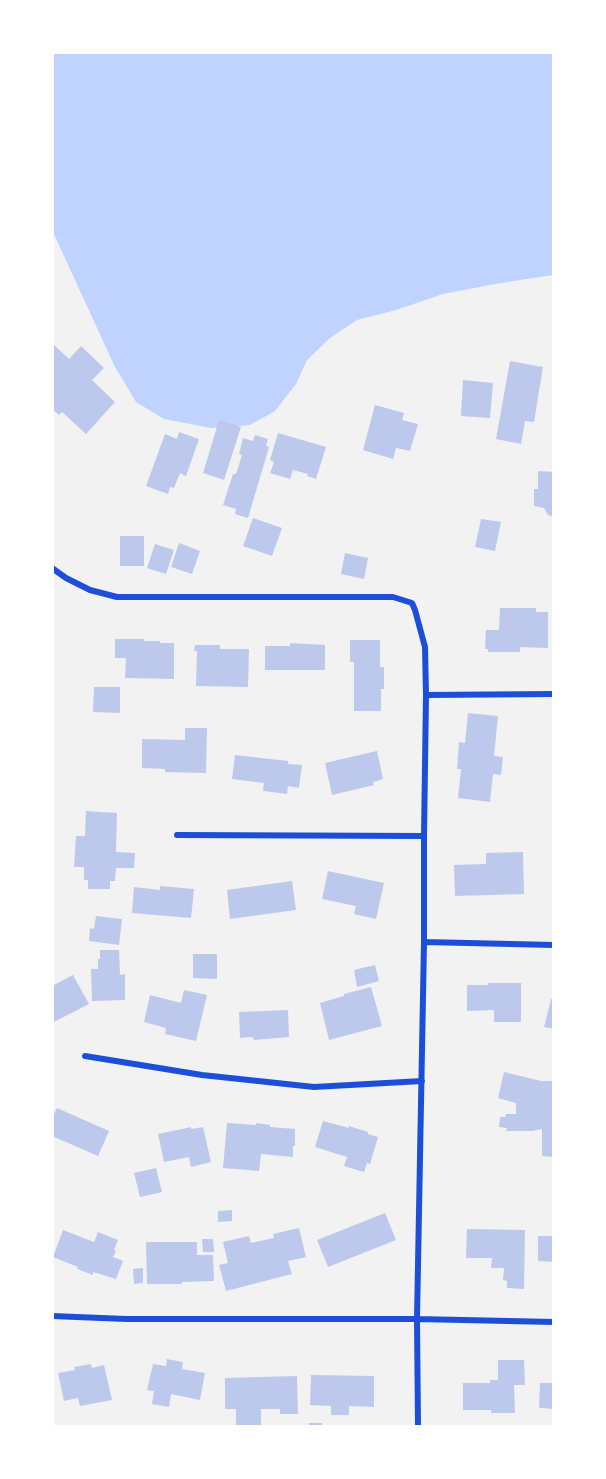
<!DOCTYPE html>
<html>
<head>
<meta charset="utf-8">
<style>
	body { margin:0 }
	#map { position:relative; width:606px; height:1479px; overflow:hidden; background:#f2f2f2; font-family:Quicksand,sans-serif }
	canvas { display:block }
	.frame { position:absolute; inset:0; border:54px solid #fff; pointer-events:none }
</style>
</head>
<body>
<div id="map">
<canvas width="606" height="1479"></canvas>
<div class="frame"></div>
</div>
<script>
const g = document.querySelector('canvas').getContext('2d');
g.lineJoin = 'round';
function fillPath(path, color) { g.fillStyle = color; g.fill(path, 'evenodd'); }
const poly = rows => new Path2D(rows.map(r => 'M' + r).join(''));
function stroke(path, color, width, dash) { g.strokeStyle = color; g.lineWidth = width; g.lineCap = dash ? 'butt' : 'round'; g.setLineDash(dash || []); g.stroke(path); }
const water = poly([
	[53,53,553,53,553,275,501,283,443,294,396,310,357,320,330,338,307,360,296,384,275,411,250,425,211,428,164,419,136,402,114,365,53,232]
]);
const building = poly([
	[52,343,69,359,81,346,104,368,92,380,115,402,86,434,62,412,59,415,52,409],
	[510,361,543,367,534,422,525,421,521,444,496,439],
	[463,380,493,383,490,418,461,416],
	[375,405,404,413,402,420,418,424,410,451,396,448,393,459,363,450],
	[219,420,241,427,224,480,203,473],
	[179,432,199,439,186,476,180,473,174,488,170,487,168,494,146,486,165,434,177,439],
	[278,433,326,447,316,479,307,476,308,474,293,470,290,479,270,473,274,462,270,460],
	[255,435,268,439,266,446,269,447,248,518,235,514,236,509,223,505,233,474,236,474,242,455,239,454,243,438,253,441],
	[538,471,554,472,554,517,548,515,544,508,534,506,534,489,538,489],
	[253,518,282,528,272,556,243,546],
	[481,519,501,522,495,551,475,547],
	[120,536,144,536,144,566,120,566],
	[179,543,200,551,192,574,171,567],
	[155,544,174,550,166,574,147,568],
	[345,553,368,558,364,579,341,574],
	[500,608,536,608,536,612,548,612,548,648,520,647,520,652,488,652,488,649,485,649,486,630,499,630],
	[115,639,144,639,144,641,160,641,160,643,174,643,174,679,125,678,126,658,115,658],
	[350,640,380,640,380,667,384,667,384,689,381,689,381,711,354,711,354,662,350,662],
	[290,643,325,645,325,670,265,670,265,646,290,646],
	[195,645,220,645,220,649,249,649,248,687,196,686,197,651,194,651],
	[94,687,120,687,120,713,93,712],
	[468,713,498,716,494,756,503,757,501,775,493,774,490,802,458,798,461,769,457,769,459,742,465,743],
	[185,728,207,728,206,773,165,772,165,769,142,768,142,739,185,740],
	[377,751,383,779,373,782,374,785,332,795,325,763],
	[235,755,288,761,288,764,302,765,299,788,288,786,287,794,263,791,264,783,232,779],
	[86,811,117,813,116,852,135,853,134,868,116,868,115,881,110,881,110,889,88,889,88,880,84,880,84,867,74,867,76,836,85,836],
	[523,852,524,894,455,896,454,865,486,864,486,853],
	[328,871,384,883,376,919,354,914,356,906,322,899],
	[292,881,296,910,230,919,227,890],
	[160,886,194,889,191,918,132,913,134,887,160,890],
	[96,916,122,919,119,945,89,941,90,928,94,929],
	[100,950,119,950,120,975,125,974,125,1000,92,1001,91,969,98,969,98,959,100,959],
	[193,954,217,954,217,979,193,978],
	[375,965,379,981,357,987,354,970],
	[73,975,89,1004,52,1023,52,986],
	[488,983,521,983,521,1022,494,1022,494,1010,467,1011,467,985,488,985],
	[371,987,382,1026,329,1040,320,1003,344,996,344,994],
	[184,990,207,995,196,1041,165,1034,166,1028,144,1022,150,995,181,1003],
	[551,999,554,1000,554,1029,544,1027],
	[288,1010,289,1037,254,1040,252,1037,240,1038,239,1012],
	[504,1072,541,1081,554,1081,554,1157,542,1156,542,1129,532,1131,506,1131,507,1128,499,1127,500,1117,505,1117,506,1114,516,1114,516,1103,498,1098],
	[57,1108,109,1131,98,1156,52,1136,52,1118],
	[323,1121,349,1128,349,1126,368,1132,368,1134,378,1137,370,1164,367,1163,364,1172,344,1166,347,1157,315,1147],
	[227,1123,256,1125,256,1123,270,1125,270,1127,295,1129,295,1146,293,1146,293,1157,261,1154,259,1171,223,1168],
	[191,1127,191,1129,203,1127,211,1162,191,1167,189,1157,164,1162,158,1134],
	[156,1168,162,1192,140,1197,134,1173],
	[232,1210,232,1221,218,1222,218,1211],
	[385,1213,396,1240,328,1267,317,1240],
	[299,1228,306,1257,288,1261,292,1274,226,1291,219,1265,228,1263,223,1242,249,1236,251,1243,274,1238,273,1234],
	[467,1229,525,1230,524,1289,507,1288,507,1281,503,1280,504,1268,491,1268,492,1258,466,1258],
	[63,1230,94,1242,98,1232,118,1240,114,1250,116,1251,113,1257,123,1261,116,1279,93,1272,93,1275,77,1269,78,1267,53,1257],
	[538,1236,554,1236,554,1262,538,1261],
	[202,1239,213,1239,214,1252,203,1252],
	[146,1242,197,1242,197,1255,213,1255,214,1281,182,1282,182,1284,147,1284],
	[143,1268,143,1283,134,1284,133,1269],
	[167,1359,183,1362,182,1369,205,1373,200,1400,171,1394,169,1407,152,1404,154,1391,147,1390,153,1364,166,1366],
	[498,1360,524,1360,525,1385,514,1385,515,1413,491,1413,491,1410,463,1410,463,1383,490,1383,490,1380,498,1380],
	[91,1364,92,1368,104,1365,112,1400,80,1406,78,1398,64,1401,58,1373,75,1370,74,1367],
	[311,1375,374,1376,374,1407,349,1406,349,1415,331,1415,331,1406,310,1405],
	[297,1376,298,1414,280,1414,280,1409,261,1409,261,1426,236,1426,236,1409,225,1409,225,1378],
	[540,1383,554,1383,554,1409,539,1408],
	[309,1423,322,1423,322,1426,309,1426]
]);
const minor = poly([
	[52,568,66,578,90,590,117,597,393,597,412,603,415,610,425,647,426,695,424,836,424,942,417,1319,418,1426],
	[426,695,554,694],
	[177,835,424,836],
	[424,942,554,945],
	[85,1056,202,1075,314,1087,422,1081],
	[52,1316,126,1319,417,1319,554,1322]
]);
fillPath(water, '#bfd3fe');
fillPath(building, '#bdc9ec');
stroke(minor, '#1d4ed8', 6);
</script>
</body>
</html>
